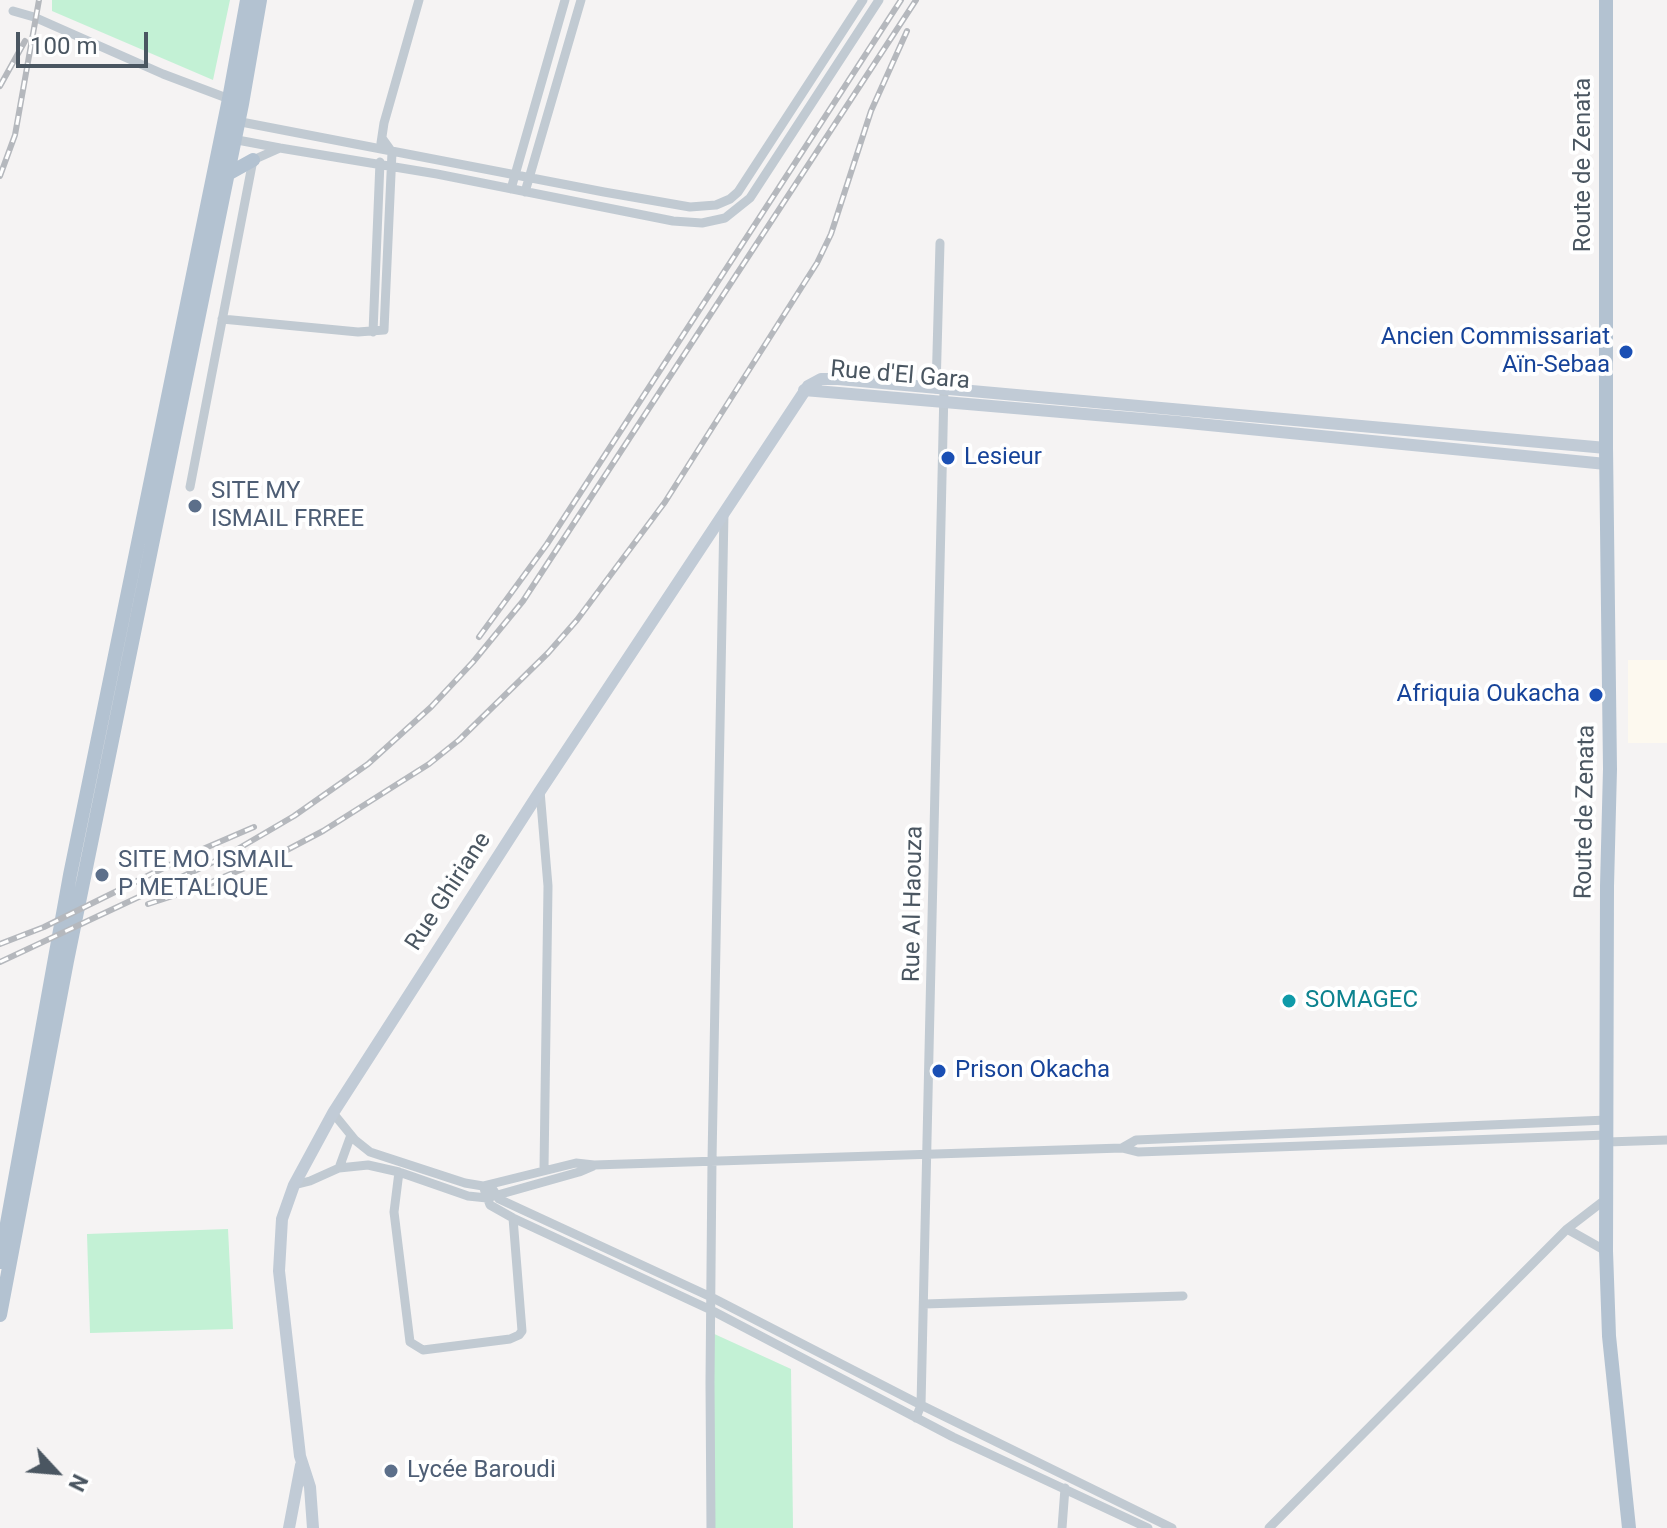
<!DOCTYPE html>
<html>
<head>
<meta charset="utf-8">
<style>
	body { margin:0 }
	#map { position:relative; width:1667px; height:1528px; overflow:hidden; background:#f5f3f3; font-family:Roboto,sans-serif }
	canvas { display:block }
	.north { position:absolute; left:16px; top:1432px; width:80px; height:80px; -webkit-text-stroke:6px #fff; paint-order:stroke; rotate:116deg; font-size:22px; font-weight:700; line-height:32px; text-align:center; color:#4a5661 }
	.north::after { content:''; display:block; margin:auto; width:28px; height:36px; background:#4a5661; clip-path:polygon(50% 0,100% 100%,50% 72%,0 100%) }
	.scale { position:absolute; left:16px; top:32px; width:132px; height:36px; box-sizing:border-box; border:4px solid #4a5661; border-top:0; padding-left:10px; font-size:24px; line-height:28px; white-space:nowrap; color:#4a5661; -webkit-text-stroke:6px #fff; paint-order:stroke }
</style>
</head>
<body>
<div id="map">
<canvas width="1667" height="1528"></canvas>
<div class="north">N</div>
<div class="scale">100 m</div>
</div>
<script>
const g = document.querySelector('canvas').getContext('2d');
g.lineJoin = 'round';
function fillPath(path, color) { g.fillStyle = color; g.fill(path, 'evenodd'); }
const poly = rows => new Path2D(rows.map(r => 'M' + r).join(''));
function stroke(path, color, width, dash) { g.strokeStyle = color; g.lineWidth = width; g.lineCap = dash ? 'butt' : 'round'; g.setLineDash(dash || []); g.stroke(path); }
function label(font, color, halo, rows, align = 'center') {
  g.font = font + ' Roboto,sans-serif'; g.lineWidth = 8; g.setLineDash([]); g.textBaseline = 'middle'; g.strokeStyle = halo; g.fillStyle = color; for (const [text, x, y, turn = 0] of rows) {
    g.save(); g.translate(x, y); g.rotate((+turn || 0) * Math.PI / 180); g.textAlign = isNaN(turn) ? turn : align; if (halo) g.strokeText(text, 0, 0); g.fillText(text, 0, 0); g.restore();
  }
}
const commercial = poly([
	[1628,660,1667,660,1667,743,1628,743]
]);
const green = poly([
	[52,0,230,0,213,80,52,11],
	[228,1229,233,1329,90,1333,87,1234],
	[710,1332,791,1369,793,1528,712,1528]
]);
const street = poly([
	[13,11,34,17,163,74,232,100],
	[236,121,604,192,690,207,716,205,730,199,738,192,863,0],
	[232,139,280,148],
	[381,143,384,123,419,0],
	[511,189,565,0],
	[525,192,581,0],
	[222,319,358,332,384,330,392,152,382,138],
	[373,332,380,162],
	[936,389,940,243],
	[190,487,253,160,280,148,437,174,673,221,702,223,725,218,750,198,879,0],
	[540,791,548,886,544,1169],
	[333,1113,355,1140,370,1152,465,1183,483,1186,576,1163,594,1165,1122,1148,1138,1152,1607,1135],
	[1607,1142,1667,1140],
	[1122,1148,1136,1140,1607,1120],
	[339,1168,351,1135],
	[399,1172,394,1212,410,1342,423,1350,510,1339,519,1335,522,1331,513,1218],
	[294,1185,310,1181,339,1168,368,1165,399,1172,468,1196,487,1198,579,1172,593,1166],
	[490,1185,499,1199,711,1297,921,1405,1172,1528],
	[483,1186,490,1205,513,1218,711,1310,953,1437,1148,1528],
	[1567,1229,1606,1251],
	[924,1304,1183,1296],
	[916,1418,921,1405,944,389],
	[711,1528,710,1382,712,1160,724,512],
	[1062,1528,1065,1488],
	[1269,1528,1567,1229,1606,1199]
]);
const secondary = poly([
	[804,390,1178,422,1606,464],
	[289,1528,301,1465],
	[313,1528,310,1487,300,1456,279,1271,282,1219,294,1185,333,1113,540,791,808,386,821,379,838,379,1606,448]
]);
const primary = poly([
	[1606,0,1606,448,1610,769,1607,886,1606,1251,1609,1336,1629,1528],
	[226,175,253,160],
	[0,1262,70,875,229,99,247,0],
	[0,1315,67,961,242,104,260,0]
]);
const rail = poly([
	[0,86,25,41],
	[0,176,15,135,39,0],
	[479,637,547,544,901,0],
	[207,884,285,851,323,831,429,764,459,740,548,653,577,620,665,502,817,263,831,234,871,111,907,31],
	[148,904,216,882],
	[0,944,44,927,196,852,254,827],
	[0,962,224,857,294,816,368,764,431,707,473,662,523,601,916,0]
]);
const markers = [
	[1626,352,8,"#1a4fb4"],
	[948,458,8,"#1a4fb4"],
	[195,506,8,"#5c6f8a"],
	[1596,695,8,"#1a4fb4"],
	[102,875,8,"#5c6f8a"],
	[1289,1001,8,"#0f9aa8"],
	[939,1071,8,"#1a4fb4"],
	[391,1471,8,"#5c6f8a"]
];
const streetNames = [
	["Route de Zenata",1584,165,-90],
	["Rue d'El Gara",900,376,5],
	["Route de Zenata",1586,812,-89],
	["Rue Ghiriane",449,892,-57],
	["Rue Al Haouza",914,904,-89]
];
const transitNames = [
	["Ancien Commissariat",1610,338],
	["Aïn-Sebaa",1610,366],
	["Lesieur",964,458,"left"],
	["Afriquia Oukacha",1580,695],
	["Prison Okacha",955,1071,"left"]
];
const serviceNames = [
	["SITE MY",211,492],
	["ISMAIL FRREE",211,520],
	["SITE MO ISMAIL",118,861],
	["P METALIQUE",118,889],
	["Lycée Baroudi",407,1471]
];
const cultureNames = [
	["SOMAGEC",1305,1001]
];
fillPath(commercial, '#fdf9ef');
fillPath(green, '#c3f1d5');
stroke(street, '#c1cad2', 9);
stroke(secondary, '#c1cbd6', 12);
stroke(primary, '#b3c2d1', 14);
stroke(rail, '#b5b8bd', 6);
stroke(rail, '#fff', 3, [9]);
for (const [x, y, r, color] of markers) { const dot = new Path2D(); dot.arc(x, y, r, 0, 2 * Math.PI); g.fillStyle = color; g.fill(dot); stroke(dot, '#fff', 3); }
label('24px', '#4a5661', '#fff', streetNames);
label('24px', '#164399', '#fff', transitNames, 'right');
label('24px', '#4e5e75', '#fff', serviceNames, 'left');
label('24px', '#0d838f', '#fff', cultureNames, 'left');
</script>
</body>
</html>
